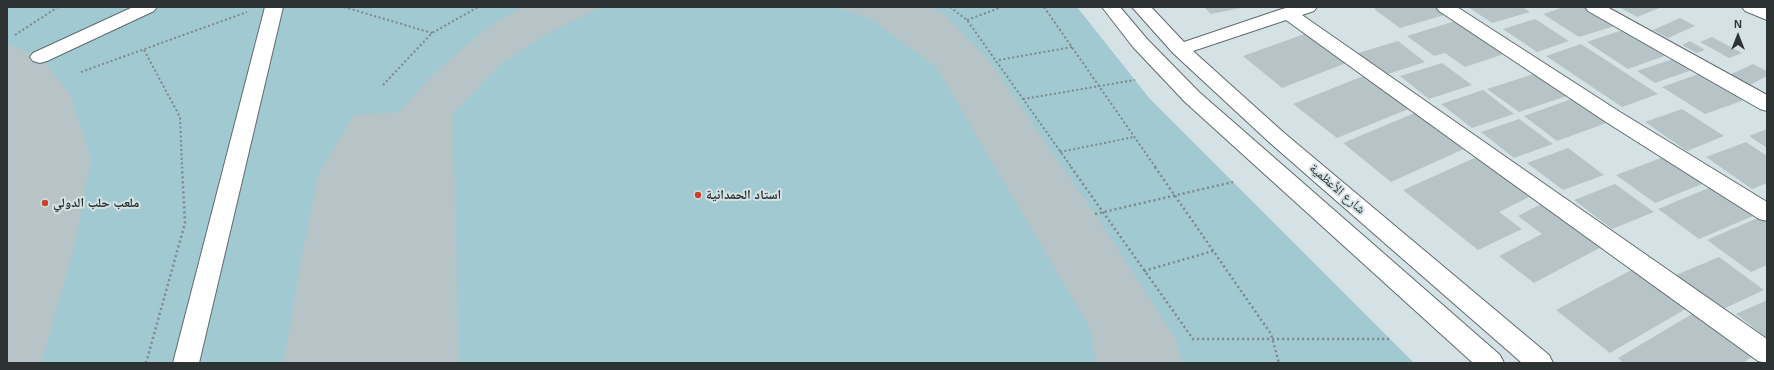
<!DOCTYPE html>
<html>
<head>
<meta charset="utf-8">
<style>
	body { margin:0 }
	#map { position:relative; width:1774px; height:370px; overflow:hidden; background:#d5e2e5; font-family:Arial,sans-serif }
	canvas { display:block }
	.frame { position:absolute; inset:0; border:8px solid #2d3233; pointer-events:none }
	.north { position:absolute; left:1718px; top:16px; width:40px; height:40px; -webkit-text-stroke:3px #d5e2e5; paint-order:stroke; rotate:0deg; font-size:11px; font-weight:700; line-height:16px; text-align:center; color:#2d3233 }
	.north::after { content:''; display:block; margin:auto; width:14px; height:18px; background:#2d3233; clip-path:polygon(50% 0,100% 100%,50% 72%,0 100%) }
</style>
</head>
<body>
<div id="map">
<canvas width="1774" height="370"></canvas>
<div class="frame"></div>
<div class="north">N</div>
</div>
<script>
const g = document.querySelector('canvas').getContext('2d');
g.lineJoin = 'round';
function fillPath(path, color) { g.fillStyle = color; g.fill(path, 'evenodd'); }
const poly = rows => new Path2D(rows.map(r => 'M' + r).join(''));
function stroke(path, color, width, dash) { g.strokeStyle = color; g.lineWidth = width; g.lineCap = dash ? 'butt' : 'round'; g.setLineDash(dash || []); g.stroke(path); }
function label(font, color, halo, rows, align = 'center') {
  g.font = font + ' Arial,"Noto Naskh Arabic",sans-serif'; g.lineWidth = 4; g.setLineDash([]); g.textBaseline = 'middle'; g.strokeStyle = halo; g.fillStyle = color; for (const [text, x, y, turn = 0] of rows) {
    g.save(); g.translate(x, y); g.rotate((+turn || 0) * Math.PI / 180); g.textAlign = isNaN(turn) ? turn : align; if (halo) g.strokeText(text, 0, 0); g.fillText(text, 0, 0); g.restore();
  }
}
const green = poly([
	[7,7,1077,7,1150,99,1414,363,7,363]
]);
const building = poly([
	[522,7,602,7,545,35,501,64,453,113,459,363,284,363,298,275,318,175,354,115,399,112,436,71,487,28],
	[835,7,930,7,946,16,987,58,1095,214,1176,339,1182,363,1096,363,1089,326,936,67,871,19],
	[1204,7,1241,7,1241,8,1211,14],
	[1380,7,1439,7,1448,14,1400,28,1374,9],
	[1468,7,1523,7,1530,12,1492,23],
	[1564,7,1589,7,1618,25,1579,37,1543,14],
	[1619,7,1662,7,1637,17],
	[1680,18,1695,26,1668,38,1653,30],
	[1535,19,1569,41,1537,52,1503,29],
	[1455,21,1504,54,1465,67,1445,53,1434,56,1407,36],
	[1628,28,1670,54,1628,69,1587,42],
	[1313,31,1354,60,1282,88,1243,56],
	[1712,37,1742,53,1729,58,1700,42],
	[1398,41,1425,62,1385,75,1358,53],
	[1690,41,1705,50,1697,53,1682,45],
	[7,44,40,57,70,94,91,159,74,248,41,363,7,363],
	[1581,44,1658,94,1622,107,1546,56],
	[1676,58,1695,69,1655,83,1637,71],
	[1442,63,1472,85,1429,99,1400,76],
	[1753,64,1767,71,1767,76,1748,86,1729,75],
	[1704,72,1747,99,1705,114,1662,87],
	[1537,73,1570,95,1519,112,1487,89],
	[1366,75,1411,108,1337,138,1293,104],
	[1483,90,1514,114,1472,128,1441,104],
	[1574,98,1609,122,1557,141,1524,116],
	[1682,109,1724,136,1687,151,1645,122],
	[1417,112,1466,148,1391,182,1343,143],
	[1519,119,1553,144,1514,158,1481,132],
	[1767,129,1767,148,1749,136],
	[1746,142,1767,156,1767,183,1752,189,1706,157],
	[1568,148,1604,175,1563,190,1527,163],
	[1669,155,1707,182,1655,203,1616,175],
	[1479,156,1533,195,1499,212,1522,229,1478,250,1403,190],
	[1615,184,1654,212,1612,229,1574,200],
	[1711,187,1753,216,1699,239,1658,209],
	[1545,202,1605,245,1534,283,1499,256,1542,234,1518,216],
	[1760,217,1767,222,1767,265,1751,272,1707,240],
	[1719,257,1764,290,1721,310,1676,275],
	[1635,268,1689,307,1610,353,1556,310],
	[1767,300,1767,338,1736,314],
	[1697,311,1756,354,1743,363,1623,363,1618,358]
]);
const pathFar1 = poly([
	[344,7,432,33],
	[950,7,967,20,1072,168],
	[1044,7,1156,168],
	[967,20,1002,7],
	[15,35,58,7],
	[144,50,180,117,182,168],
	[999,60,1072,47],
	[81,72,247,12],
	[383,85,432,33,478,7],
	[1023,99,1135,80],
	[1060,152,1134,137]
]);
const path = poly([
	[1071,167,1193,339,1390,339],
	[1155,167,1271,334,1279,363],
	[1095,214,1233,182],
	[1144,271,1213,251],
	[146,363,185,223,182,167]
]);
const minor = poly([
	[133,7,157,7,154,11,47,61,40,63,33,61,30,57,33,53,133,7],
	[265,7,283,7,199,363,173,363,265,7],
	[1102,7,1120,7,1147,39,1199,92,1500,355,1504,363,1473,363,1185,102,1133,47,1102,7],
	[1132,7,1151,7,1184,42,1282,9,1290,7,1317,7,1314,11,1302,15,1767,339,1767,363,1758,361,1286,20,1193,51,1283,132,1549,355,1553,363,1522,363,1269,142,1173,53,1132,7],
	[1436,7,1457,7,1620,112,1767,202,1767,221,1759,219,1606,122,1439,11,1436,7],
	[1585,7,1607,7,1767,95,1767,111,1760,109,1588,11,1585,7],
	[1742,7,1767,8,1767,20,1745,11,1742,7]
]);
const markers = [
	[698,195,4,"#cc4129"],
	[45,203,4,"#cc4129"]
];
const streetNames = [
	["شارع الأعظمية",1337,189,41]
];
const poiNames = [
	["استاد الحمدانية",706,195],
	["ملعب حلب الدولي",53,203]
];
fillPath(green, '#a1c9d2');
fillPath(building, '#b7c4c7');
stroke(minor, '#5f6b6d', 2);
stroke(pathFar1, '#7e8789', 2, [2, 2.5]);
stroke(path, '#7e8789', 2.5, [2, 3]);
fillPath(minor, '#fff');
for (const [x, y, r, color] of markers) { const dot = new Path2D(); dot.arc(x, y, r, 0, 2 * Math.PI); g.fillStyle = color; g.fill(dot); stroke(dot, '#d5e2e5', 1.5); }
label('13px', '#2d3233', '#d5e2e5', streetNames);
label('bold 13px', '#2d3233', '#d5e2e5', poiNames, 'left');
</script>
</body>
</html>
